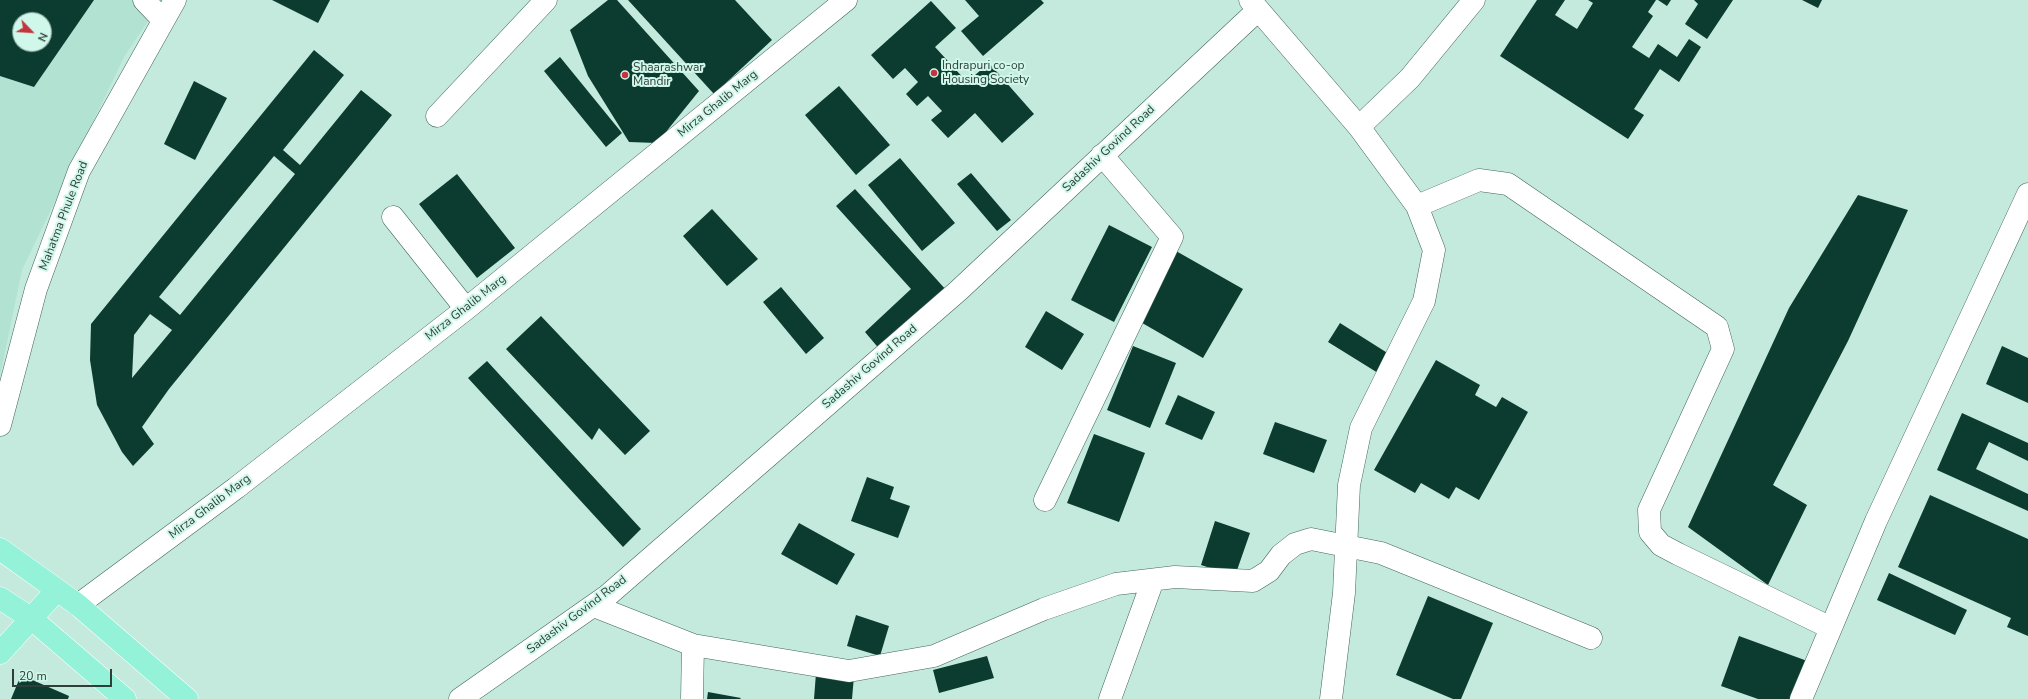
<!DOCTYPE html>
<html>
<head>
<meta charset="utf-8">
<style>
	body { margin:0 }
	#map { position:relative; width:2028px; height:699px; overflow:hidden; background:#c3eadd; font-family:"Nunito Sans",sans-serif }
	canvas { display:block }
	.north { position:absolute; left:12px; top:12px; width:40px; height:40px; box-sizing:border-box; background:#d0f8ea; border:1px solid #90aea3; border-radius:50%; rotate:115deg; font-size:11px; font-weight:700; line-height:16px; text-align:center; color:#2f3e39 }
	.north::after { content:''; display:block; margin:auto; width:14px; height:18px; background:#c4343e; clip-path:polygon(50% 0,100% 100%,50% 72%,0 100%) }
	.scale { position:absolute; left:12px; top:669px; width:100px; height:18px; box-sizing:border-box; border:2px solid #2f3e39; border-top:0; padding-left:5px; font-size:12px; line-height:14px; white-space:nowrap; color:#2f3e39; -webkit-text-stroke:3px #d0f8ea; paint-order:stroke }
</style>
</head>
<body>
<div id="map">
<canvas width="2028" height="699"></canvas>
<div class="north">N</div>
<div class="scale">20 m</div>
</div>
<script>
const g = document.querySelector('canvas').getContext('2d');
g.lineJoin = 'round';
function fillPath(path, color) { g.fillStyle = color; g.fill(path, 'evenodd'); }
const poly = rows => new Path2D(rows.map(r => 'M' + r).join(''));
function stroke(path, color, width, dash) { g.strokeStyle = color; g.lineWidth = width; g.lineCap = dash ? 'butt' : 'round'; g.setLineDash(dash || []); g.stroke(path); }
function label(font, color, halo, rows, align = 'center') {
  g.font = font + ' "Nunito Sans",sans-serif'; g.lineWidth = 4; g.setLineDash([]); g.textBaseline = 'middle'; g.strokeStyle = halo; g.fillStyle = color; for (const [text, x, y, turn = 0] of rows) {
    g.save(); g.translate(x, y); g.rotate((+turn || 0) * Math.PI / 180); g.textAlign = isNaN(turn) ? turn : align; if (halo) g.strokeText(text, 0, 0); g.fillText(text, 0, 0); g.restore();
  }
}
const built = poly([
	[0,0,162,0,124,57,22,270,0,376],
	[20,20,44,20,44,44,20,44]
]);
const building = poly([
	[0,0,94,0,34,87,0,76],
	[20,20,44,20,44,44,20,44],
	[272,0,330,0,318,23],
	[608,0,617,0,699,91,657,143,629,142,588,76,570,30],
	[628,0,735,0,772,40,714,94],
	[965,0,1041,0,1044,3,983,56,961,31,979,16],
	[1537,0,1565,0,1555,15,1577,29,1593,3,1588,0,1656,0,1648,12,1653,16,1632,47,1649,58,1658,44,1677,57,1689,39,1701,47,1679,82,1660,69,1634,109,1644,115,1628,139,1500,56],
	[1658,0,1671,0,1667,6],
	[1694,0,1733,0,1707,39,1685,24,1698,4],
	[1802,0,1822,0,1818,8],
	[931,1,956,28,935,47,967,82,989,63,1034,114,1002,143,975,113,948,138,931,120,942,111,928,96,917,106,906,94,918,82,905,68,893,79,871,55],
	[314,50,344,75,283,150,300,165,361,90,392,115,169,389,142,427,154,444,133,466,122,452,97,405,90,360,91,324],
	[274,156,295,174,180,315,159,297],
	[150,314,172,330,132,378,134,335],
	[560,57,622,133,606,147,544,71],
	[194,81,227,98,195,160,164,144],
	[839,86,890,145,856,175,805,115],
	[900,158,955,223,922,251,868,185],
	[971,173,1011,220,997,231,957,184],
	[457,174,515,248,477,278,419,204],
	[855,189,947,291,881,351,865,332,911,289,836,206],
	[1858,195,1908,210,1848,341,1773,485,1807,505,1768,585,1688,527,1789,308],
	[712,209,758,259,727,286,683,236],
	[1109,225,1152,247,1114,322,1071,300],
	[1176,251,1243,289,1203,358,1137,320],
	[781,287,824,338,806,354,763,302],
	[1046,311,1084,334,1062,370,1025,347],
	[541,316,650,431,625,455,599,428,592,440,506,349],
	[1340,323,1389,354,1378,373,1328,342],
	[1133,346,1176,363,1150,428,1107,410],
	[2002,346,2028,358,2028,403,1986,384],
	[1436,360,1480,385,1475,395,1496,407,1502,397,1528,412,1479,500,1456,487,1449,499,1421,483,1415,493,1374,470],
	[487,361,641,529,623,547,468,378],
	[1178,395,1215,412,1202,440,1165,424],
	[1962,413,2028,443,2028,461,1989,442,1976,469,2028,494,2028,511,1937,470],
	[1275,422,1327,440,1314,473,1263,454],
	[1094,434,1145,453,1119,522,1067,503],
	[867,477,894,487,890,499,910,506,898,538,851,521],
	[1930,495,2028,539,2028,636,2007,627,2011,618,1898,567],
	[1215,521,1250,533,1235,576,1201,565],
	[799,523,855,554,837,585,781,554],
	[1889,573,1967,610,1955,635,1877,600],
	[1428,596,1493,623,1461,699,1453,699,1396,675],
	[856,615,889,626,880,656,847,646],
	[1739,636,1810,662,1797,699,1758,699,1721,686],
	[987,656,994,678,939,693,933,670],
	[816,673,854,676,852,699,814,699],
	[21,675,69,696,68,699,11,699],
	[708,692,741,698,740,699,707,699]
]);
const minor = poly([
	[144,0,163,20],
	[1250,0,1359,127,1417,206,1434,250,1424,301,1361,428,1349,485,1344,593,1331,699],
	[437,116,546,0],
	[1359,127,1410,78,1474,0],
	[1417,206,1479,180,1508,184,1717,327,1723,349,1649,510,1650,532,1661,545,1678,554,1831,628],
	[393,217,466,309],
	[0,425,36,289,79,171,175,0],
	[1045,500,1172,237,1102,155],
	[78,605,236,488,466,309,846,0],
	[594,606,693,645,849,671,934,656,1044,609,1116,584,1175,577,1253,581,1269,571,1281,555,1295,544,1311,539,1381,553,1591,638],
	[460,699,607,596,958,291,1258,10],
	[692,699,693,645],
	[1110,699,1153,580],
	[1801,699,1876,521,2028,194]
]);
const major = poly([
	[0,549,78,605,187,699],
	[0,598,32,619,125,699],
	[0,653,57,590]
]);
const markers = [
	[934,73,4,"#c4343e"],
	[625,75,4,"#c4343e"]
];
const poiNames = [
	["Indrapuri co-op",942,66],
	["Housing Society",942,80],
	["Shaarashwar",633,68],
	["Mandir",633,82]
];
const streetNames = [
	["Mirza Ghalib Marg",718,104,-39],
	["Sadashiv Govind Road",1109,149,-43],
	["Mahatma Phule Road",64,216,-69],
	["Mirza Ghalib Marg",466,308,-38],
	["Sadashiv Govind Road",870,367,-41],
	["Mirza Ghalib Marg",210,507,-37],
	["Sadashiv Govind Road",577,615,-37]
];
fillPath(built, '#b2e2d1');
fillPath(building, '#0c3c2f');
stroke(minor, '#43665b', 23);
stroke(major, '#fff', 23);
stroke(minor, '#fff', 22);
stroke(major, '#94f2d9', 22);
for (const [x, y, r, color] of markers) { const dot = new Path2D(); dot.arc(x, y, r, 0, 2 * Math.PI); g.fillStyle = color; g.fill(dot); stroke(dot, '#d0f8ea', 1.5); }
label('12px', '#2f3e39', '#d0f8ea', poiNames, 'left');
label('12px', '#2f3e39', '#d0f8ea', streetNames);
</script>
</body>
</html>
